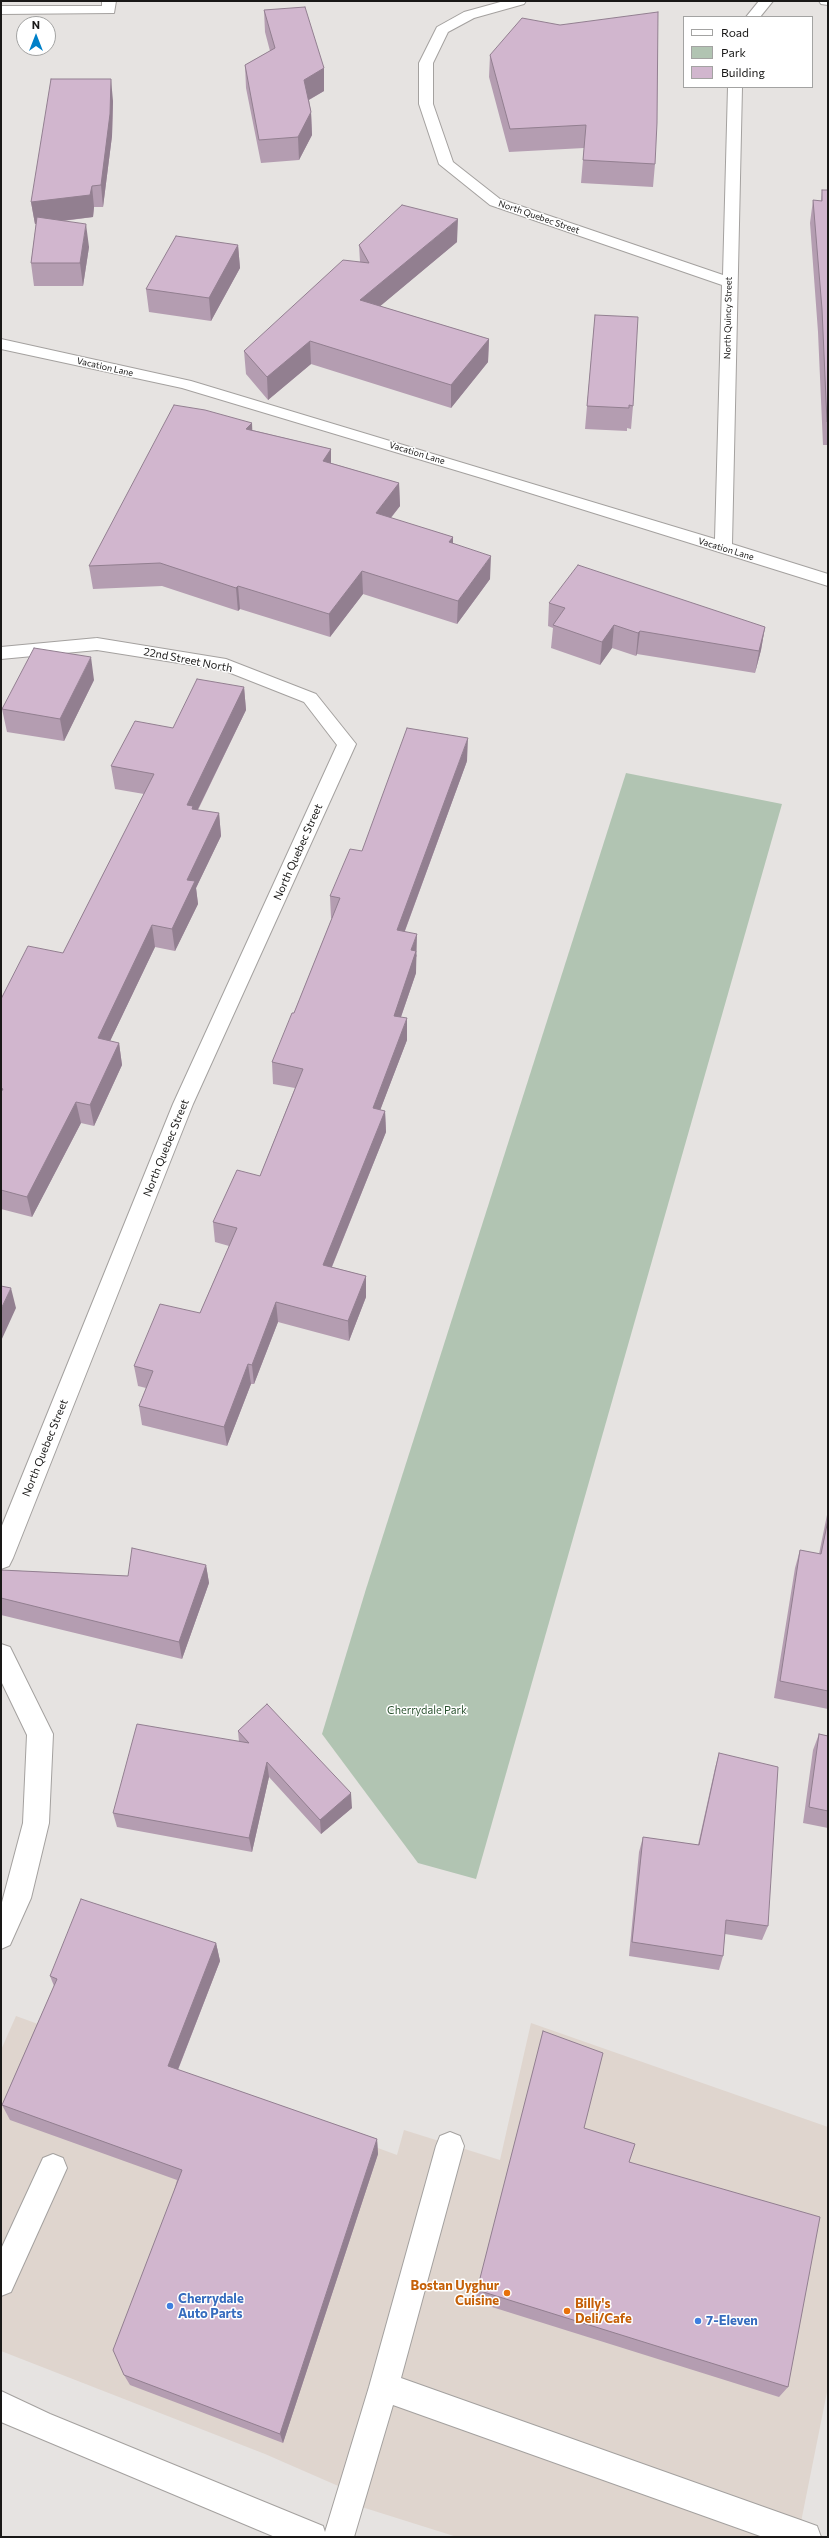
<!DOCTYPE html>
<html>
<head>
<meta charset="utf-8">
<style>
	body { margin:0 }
	#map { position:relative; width:829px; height:2538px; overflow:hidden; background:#e6e3e1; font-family:Commissioner,sans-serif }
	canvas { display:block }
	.frame { position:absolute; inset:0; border:2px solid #191817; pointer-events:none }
	.legend { position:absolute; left:683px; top:16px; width:130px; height:72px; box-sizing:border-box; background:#fff; border:1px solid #a3a3a2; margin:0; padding:5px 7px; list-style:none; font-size:12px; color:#191817 }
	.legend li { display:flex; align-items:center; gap:8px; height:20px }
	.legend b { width:20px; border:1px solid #a3a3a2 }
	.north { position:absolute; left:16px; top:16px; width:40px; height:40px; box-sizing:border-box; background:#fff; border:1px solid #a3a3a2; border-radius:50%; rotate:0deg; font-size:11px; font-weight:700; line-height:16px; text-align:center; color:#191817 }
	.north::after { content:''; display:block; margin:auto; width:14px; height:18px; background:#0080c8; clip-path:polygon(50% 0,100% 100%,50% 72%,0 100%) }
</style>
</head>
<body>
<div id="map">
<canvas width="829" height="2538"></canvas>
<div class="frame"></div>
<ul class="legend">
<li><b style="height:5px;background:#fff"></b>Road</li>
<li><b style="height:11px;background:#b1c4b2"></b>Park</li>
<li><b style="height:11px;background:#d1b6ce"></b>Building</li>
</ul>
<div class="north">N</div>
</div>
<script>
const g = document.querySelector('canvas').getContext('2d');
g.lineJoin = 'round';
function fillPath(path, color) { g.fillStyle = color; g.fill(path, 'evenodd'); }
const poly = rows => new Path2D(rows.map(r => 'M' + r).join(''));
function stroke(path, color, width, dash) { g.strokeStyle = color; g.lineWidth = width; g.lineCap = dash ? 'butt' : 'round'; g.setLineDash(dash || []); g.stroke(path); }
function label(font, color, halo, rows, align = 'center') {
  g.font = font + ' Commissioner,sans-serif'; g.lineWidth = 3; g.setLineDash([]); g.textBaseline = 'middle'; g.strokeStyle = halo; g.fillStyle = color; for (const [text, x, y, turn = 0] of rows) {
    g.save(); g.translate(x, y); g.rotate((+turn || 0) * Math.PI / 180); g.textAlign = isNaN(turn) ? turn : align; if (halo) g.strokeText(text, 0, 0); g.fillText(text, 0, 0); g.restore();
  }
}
const built = poly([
	[16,2016,397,2155,404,2130,500,2160,531,2023,828,2127,828,2387,798,2537,457,2537,349,2503,352,2492,265,2454,1,2351,1,2050]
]);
const green = poly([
	[626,773,782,804,476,1879,418,1863,322,1734,366,1589]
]);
const service = poly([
	[102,1,116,1,114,13,1,14,1,6,102,6,102,1],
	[450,2132,460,2136,464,2146,401,2378,806,2522,817,2526,821,2537,763,2537,393,2405,354,2537,275,2537,1,2422,1,2391,50,2414,323,2526,325,2532,369,2387,436,2146,440,2136,450,2132],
	[53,2154,63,2158,67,2168,11,2292,1,2296,1,2249,43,2158,53,2154]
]);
const minor = poly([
	[504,1,526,1,524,4,474,18,448,32,433,63,433,104,453,162,500,199,723,275,728,87,742,87,732,544,828,574,828,586,485,479,182,388,1,349,1,339,191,381,715,539,722,285,490,205,439,164,419,104,419,63,437,27,464,12,504,1],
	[759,1,773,1,760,17,746,17,759,1],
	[819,1,828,1,828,5,821,4,819,1],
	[97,638,226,659,316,694,356,744,193,1104,13,1558,9,1566,1,1569,1,1528,173,1104,337,745,304,702,223,670,97,650,1,659,1,647,97,638],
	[1,1644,10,1647,53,1734,49,1823,31,1898,10,1945,1,1949,1,1906,23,1823,27,1735,1,1681,1,1644]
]);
const wall = poly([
	[264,10,324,68,324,91,309,100,311,112,312,135,299,160,261,163,246,88,245,65,270,51,265,32],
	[490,55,655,164,653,187,581,183,584,148,509,152,489,77],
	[113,101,112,136,103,207,94,207,93,217,63,221,89,247,83,286,34,286,31,263,36,224,35,224,31,202],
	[822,190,828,190,828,445,823,445,818,332,810,223,813,200,821,201],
	[457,242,380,306,489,339,488,362,451,408,311,364,268,400,246,374,244,351,360,262,359,245],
	[238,245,240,268,211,321,149,312,146,289],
	[595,315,633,406,631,429,627,428,627,431,585,429],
	[252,423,252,430,331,449,331,463,399,483,400,506,391,518,453,537,453,544,490,579,457,624,363,594,330,637,240,609,238,611,162,586,93,589,89,566],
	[549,603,765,627,761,650,755,673,637,654,636,656,612,648,600,665,551,648,553,628,548,626],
	[94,680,64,741,7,732,2,709],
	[244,687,246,710,198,810,219,813,221,836,196,888,198,904,175,951,155,947,110,1041,119,1043,122,1065,94,1126,81,1123,32,1217,1,1209,1,999,63,953,144,794,115,789,111,766,173,728],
	[467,761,405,931,417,956,416,957,416,973,401,1017,407,1040,380,1110,385,1111,386,1132,332,1267,366,1276,366,1297,349,1341,278,1322,254,1384,251,1384,227,1446,142,1425,139,1406,146,1388,138,1386,134,1366,200,1313,229,1246,215,1242,213,1222,260,1176,295,1088,273,1084,272,1062,294,1013,332,918,331,918,330,896,362,851],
	[828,1510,828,1709,774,1698,795,1568,800,1550,819,1554],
	[206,1565,209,1583,182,1659,1,1615,1,1570,128,1576],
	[238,1731,352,1808,321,1834,269,1777,252,1852,117,1827,113,1813,239,1742],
	[819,1734,828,1736,828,1828,803,1823,813,1750],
	[719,1753,768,1926,762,1940,725,1934,723,1956,719,1970,629,1956,639,1852,643,1837,698,1845,715,1768],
	[216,1943,220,1961,178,2070,377,2139,378,2154,283,2443,130,2385,124,2375,177,2180,10,2120,2,2105,54,1986,50,1976],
	[584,2128,629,2162,788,2387,779,2397,476,2302,477,2290]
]);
const shadedWall = poly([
	[324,68,324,91,305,102,304,80],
	[111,79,113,101,112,136,103,207,101,185],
	[311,112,312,135,299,160,298,137],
	[92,186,94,207,93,217,35,224,31,202],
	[458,219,457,242,360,323,360,300],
	[86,224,89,247,83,286,80,263],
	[238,245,240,268,211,321,209,298],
	[489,339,488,362,451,408,451,385],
	[310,341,311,364,268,400,267,377],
	[252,423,253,446,246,429],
	[331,449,331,473,323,461],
	[399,483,400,506,376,536,376,513],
	[453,537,453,560,449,542],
	[491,556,490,579,457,624,458,601],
	[362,571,363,594,330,637,329,614],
	[238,586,240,609,238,611,236,588],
	[614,625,612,648,600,665,602,642],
	[765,627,761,650,755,673,759,651],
	[640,631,637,654,636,656,638,633],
	[91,657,94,680,64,741,60,719],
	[244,687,246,710,194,817,187,805],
	[468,738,467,761,397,952,397,930],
	[219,813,221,836,196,888,198,904,175,951,172,929,187,880],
	[152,925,155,947,101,1060,98,1038],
	[417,934,416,973,394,1037,394,1016,411,950],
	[407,1018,407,1040,373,1129,373,1108],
	[119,1043,122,1065,94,1126,90,1105],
	[76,1102,81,1123,32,1217,27,1197],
	[385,1111,386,1132,324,1286,323,1265],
	[366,1276,366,1297,349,1341,348,1321],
	[11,1288,16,1308,1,1341,1,1309],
	[276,1302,278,1322,254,1384,252,1365],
	[248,1364,251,1384,227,1446,224,1427],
	[206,1565,209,1583,182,1659,179,1642],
	[267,1762,269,1777,252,1852,249,1838],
	[351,1793,352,1808,321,1834,320,1820],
	[216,1943,220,1961,173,2082,168,2066],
	[377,2139,378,2154,283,2443,280,2434]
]);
const building = poly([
	[305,7,324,68,304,80,311,112,298,137,259,140,245,65,275,48,264,10,305,7],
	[658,12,657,123,655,164,583,160,586,125,510,129,490,55,522,18,560,25,658,12],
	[51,79,111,79,110,114,101,185,92,186,90,195,31,202,51,79],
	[822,190,828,190,828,422,827,422,822,309,813,200,822,201,822,190],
	[402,205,458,219,360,300,489,339,451,385,310,341,267,377,244,351,343,260,369,263,359,245,402,205],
	[37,217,86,224,80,263,31,263,37,217],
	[176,236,238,245,209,298,146,289,176,236],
	[595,315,638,317,633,406,629,405,629,408,587,406,595,315],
	[174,405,205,410,252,423,246,429,331,449,323,461,399,483,376,513,453,537,449,542,491,556,458,601,362,571,329,614,238,586,236,588,160,563,89,566,174,405],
	[578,565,765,627,759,651,640,631,638,633,614,625,602,642,553,625,565,608,549,603,578,565],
	[34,648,91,657,60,719,2,709,34,648],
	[197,679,244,687,187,805,193,806,192,809,219,813,187,880,195,881,172,929,152,925,98,1038,119,1043,90,1105,76,1102,27,1197,1,1190,1,1092,3,1089,1,1088,1,999,28,946,63,953,154,774,111,766,135,721,173,728,197,679],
	[407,728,468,738,397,930,417,934,411,950,416,951,394,1016,407,1018,373,1108,385,1111,323,1265,366,1276,348,1321,276,1302,252,1365,248,1364,224,1427,139,1406,153,1371,134,1366,160,1304,200,1313,237,1228,213,1222,237,1170,260,1176,303,1069,272,1062,292,1013,294,1013,340,898,330,896,350,849,362,851,407,728],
	[1,1286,11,1288,1,1309,1,1286],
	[828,1520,828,1691,780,1681,800,1550,821,1554,828,1520],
	[132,1548,206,1565,179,1642,1,1598,1,1570,128,1576,132,1548],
	[267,1704,351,1793,320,1820,267,1762,249,1838,113,1813,137,1724,249,1743,238,1731,267,1704],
	[819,1734,828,1736,828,1811,809,1807,819,1734],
	[719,1753,778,1767,768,1926,726,1920,723,1956,632,1942,643,1837,699,1845,719,1753],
	[81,1899,216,1943,168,2066,377,2139,280,2434,124,2375,113,2350,182,2170,2,2105,57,1979,50,1976,81,1899],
	[543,2031,603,2053,584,2128,635,2144,629,2162,820,2217,788,2387,477,2290,543,2031]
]);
const markers = [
	[507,2293,4,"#e8710a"],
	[170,2306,4,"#3f7fe0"],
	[567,2311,4,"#e8710a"],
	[698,2321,4,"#3f7fe0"]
];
const farStreetnames = [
	["North Quebec Street",539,217,19],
	["North Quincy Street",728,318,-89],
	["Vacation Lane",105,367,13],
	["Vacation Lane",417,453,17],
	["Vacation Lane",726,549,17]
];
const streetNames = [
	["22nd Street North",188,660,11],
	["North Quebec Street",298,852,-66],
	["North Quebec Street",166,1148,-68],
	["North Quebec Street",45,1448,-68]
];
const parkNames = [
	["Cherrydale Park",427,1710]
];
const nearFoodnames = [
	["Bostan Uyghur",499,2286],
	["Cuisine",499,2301],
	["Billy's",575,2304,"left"],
	["Deli/Cafe",575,2319,"left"]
];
const nearShopnames = [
	["Cherrydale",178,2299],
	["Auto Parts",178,2314],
	["7-Eleven",706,2321]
];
fillPath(built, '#dfd5ce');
fillPath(green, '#b1c4b2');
stroke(service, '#a4a19f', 2);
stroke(minor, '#a4a19f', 2);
fillPath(service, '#fff');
fillPath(minor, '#fff');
fillPath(wall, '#b49db1');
fillPath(shadedWall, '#927f90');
fillPath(building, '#d1b6ce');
stroke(building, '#927f90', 1);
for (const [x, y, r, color] of markers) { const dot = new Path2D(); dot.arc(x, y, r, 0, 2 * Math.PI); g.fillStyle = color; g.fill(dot); stroke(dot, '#fff', 1.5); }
label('9px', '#191817', '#fff', farStreetnames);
label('11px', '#191817', '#fff', streetNames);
label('11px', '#29512e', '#fff', parkNames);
label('bold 13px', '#c56008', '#fff', nearFoodnames, 'right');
label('bold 13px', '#366cbe', '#fff', nearShopnames, 'left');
</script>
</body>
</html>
